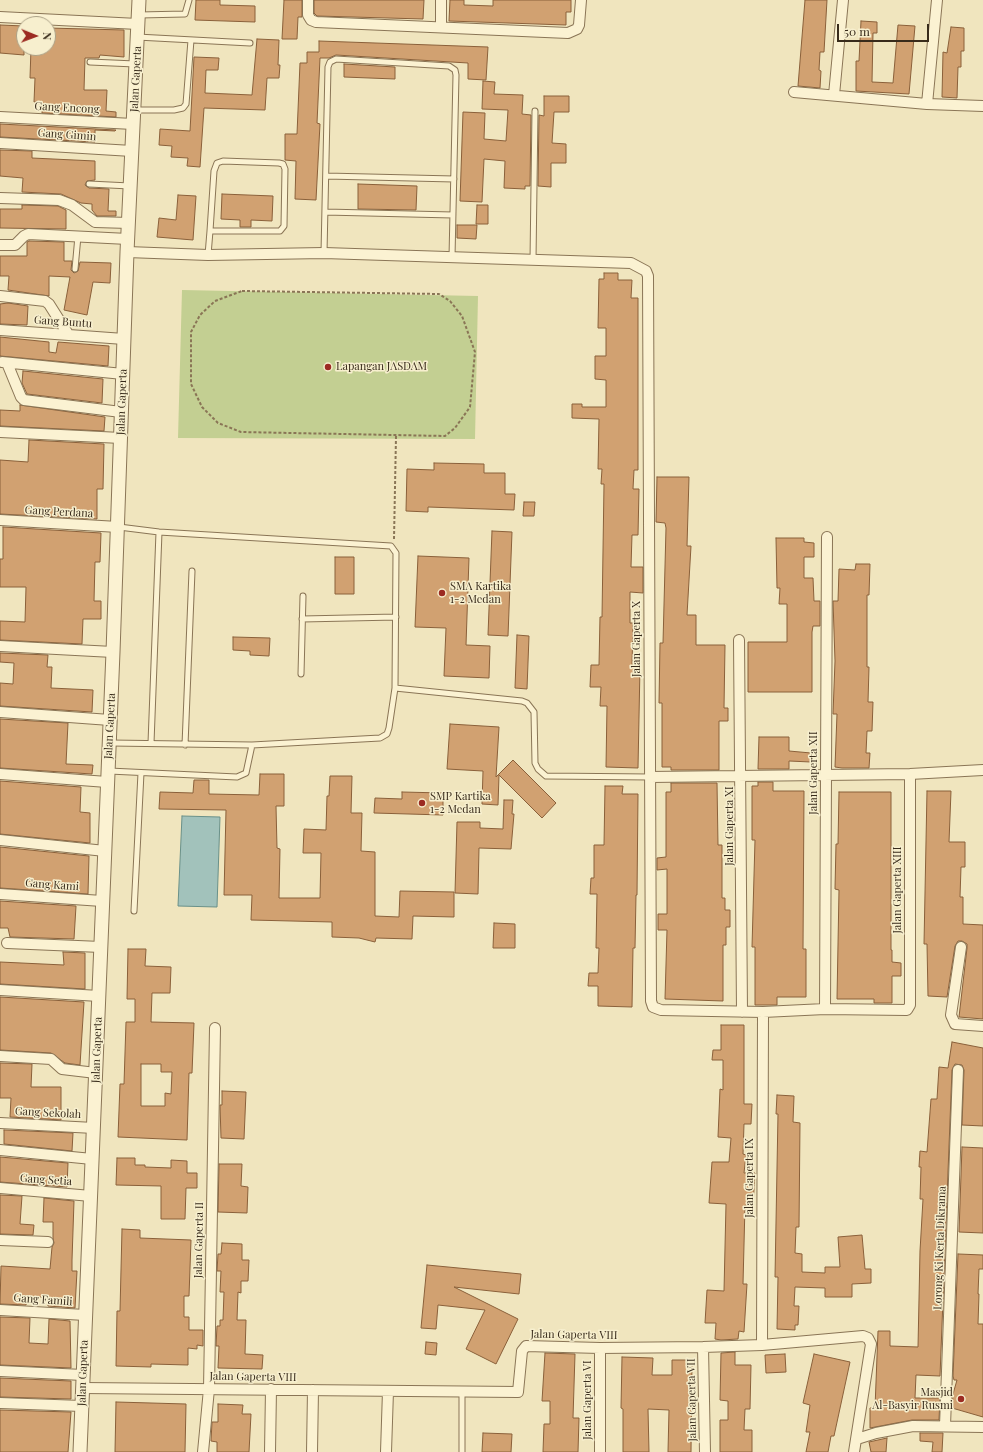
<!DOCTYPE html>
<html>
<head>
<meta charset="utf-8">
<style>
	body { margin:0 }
	#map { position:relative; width:983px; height:1452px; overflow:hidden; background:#f0e5be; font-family:"Playfair Display",serif }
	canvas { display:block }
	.north { position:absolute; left:16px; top:16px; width:40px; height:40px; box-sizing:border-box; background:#f7efce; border:1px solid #aba186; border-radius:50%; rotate:91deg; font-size:11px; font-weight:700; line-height:16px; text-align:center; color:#382b1b }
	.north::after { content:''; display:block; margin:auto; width:14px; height:18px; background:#9c2b22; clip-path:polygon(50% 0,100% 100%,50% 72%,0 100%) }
	.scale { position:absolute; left:837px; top:24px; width:92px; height:18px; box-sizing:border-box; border:2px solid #382b1b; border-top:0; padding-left:5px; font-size:12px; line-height:14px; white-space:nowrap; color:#382b1b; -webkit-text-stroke:3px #f7efce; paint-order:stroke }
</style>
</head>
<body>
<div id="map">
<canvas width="983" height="1452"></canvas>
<div class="north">N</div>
<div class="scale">50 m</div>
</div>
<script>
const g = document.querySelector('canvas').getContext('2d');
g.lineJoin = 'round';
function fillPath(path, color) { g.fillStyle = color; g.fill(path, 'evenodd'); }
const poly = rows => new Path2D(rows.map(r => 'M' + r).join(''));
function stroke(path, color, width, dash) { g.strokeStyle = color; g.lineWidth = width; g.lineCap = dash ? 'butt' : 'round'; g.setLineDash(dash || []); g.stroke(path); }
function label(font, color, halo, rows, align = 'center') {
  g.font = font + ' "Playfair Display",serif'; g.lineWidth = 3; g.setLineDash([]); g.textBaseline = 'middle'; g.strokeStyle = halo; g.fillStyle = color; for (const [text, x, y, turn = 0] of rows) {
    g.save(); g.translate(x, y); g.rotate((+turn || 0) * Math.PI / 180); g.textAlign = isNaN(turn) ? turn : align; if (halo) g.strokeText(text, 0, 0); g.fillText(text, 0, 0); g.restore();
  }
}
const green = poly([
	[182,290,478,296,475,439,178,438]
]);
const water = poly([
	[182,816,220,817,217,907,178,906,182,816]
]);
const building = poly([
	[196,0,220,0,220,5,255,6,255,22,195,20,196,0],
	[284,0,302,0,302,17,298,17,297,39,282,39,284,0],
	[314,0,424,0,423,19,317,16,314,13,314,0],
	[450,0,464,0,464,5,493,6,493,0,571,0,571,12,566,12,566,25,449,21,450,0],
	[805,0,827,0,824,52,820,52,819,70,821,71,820,88,798,86,805,0],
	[861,21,877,22,877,33,873,33,872,82,893,83,898,25,915,26,909,94,856,91,856,61,859,61,861,21],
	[0,25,24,26,24,55,0,53,0,25],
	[951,27,964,28,964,51,961,51,961,67,958,67,957,98,942,97,943,52,947,53,951,27],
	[48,28,124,30,124,57,100,55,99,58,85,58,84,90,107,90,106,111,116,112,116,117,42,113,42,102,34,102,35,78,30,78,31,48,48,48,48,28],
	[257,39,279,40,278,65,280,65,279,78,267,78,265,110,204,108,200,167,187,166,188,158,171,157,172,146,159,145,160,129,190,131,194,57,219,58,218,70,206,70,205,93,252,95,257,39],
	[319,41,488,47,486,80,468,79,468,63,336,55,329,58,320,58,317,123,320,124,316,200,295,199,296,161,285,160,285,134,297,134,300,63,307,63,307,52,319,52,319,41],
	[344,64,395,67,395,79,344,77,344,64],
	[483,81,495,82,494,94,523,95,522,114,531,115,530,186,525,186,525,189,504,188,505,161,484,159,482,202,460,201,463,112,485,113,484,139,506,141,508,110,482,109,483,81],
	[544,96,569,96,569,112,554,112,552,143,566,144,566,163,551,163,551,187,538,186,539,115,544,116,544,96],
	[0,124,116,130,115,131,95,130,95,142,0,137,0,124],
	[0,150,32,151,32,158,95,161,95,180,87,181,85,185,89,188,109,189,108,211,116,211,116,216,97,216,92,210,92,204,81,203,61,194,22,192,23,178,0,176,0,150],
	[358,184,417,186,416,210,358,209,358,184],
	[222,194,273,196,272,221,251,220,251,227,240,227,240,220,221,219,222,194],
	[178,195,196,196,193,240,157,237,159,218,176,220,178,195],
	[22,205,58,206,66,210,66,229,0,228,0,209,22,209,22,205],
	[477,205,488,205,488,224,476,224,477,205],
	[457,225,477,225,476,239,457,238,457,225],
	[29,241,64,242,64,261,72,261,71,270,74,273,78,271,80,262,111,263,110,283,93,282,87,315,64,310,70,277,49,276,49,296,8,290,9,276,0,276,0,256,27,256,27,242,29,241],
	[604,273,618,273,618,280,632,280,631,298,638,298,638,470,634,470,633,489,639,489,638,535,632,535,631,567,643,567,643,593,630,592,630,623,633,623,632,666,640,666,638,768,606,767,607,706,600,706,601,687,590,687,591,665,599,665,600,617,602,617,604,484,601,484,602,469,598,469,599,419,572,418,572,404,582,404,582,407,606,407,606,380,595,379,595,356,606,356,606,328,598,328,599,279,604,279,604,273],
	[8,303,28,306,27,325,0,324,0,304,8,303],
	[0,337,49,342,49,352,56,353,58,342,109,346,108,366,0,356,0,337],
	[23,371,103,379,102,403,27,394,22,383,23,371],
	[20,405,105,417,104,431,0,426,0,410,20,411,20,405],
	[29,440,104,444,103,489,97,489,97,519,0,514,0,460,28,462,29,440],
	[434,463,484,464,484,473,505,473,505,494,515,494,514,510,428,507,428,512,406,511,407,469,434,470,434,463],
	[657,477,689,477,687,546,691,546,687,615,696,615,696,645,725,645,724,708,728,708,728,721,719,721,719,770,671,770,671,767,662,767,662,703,659,703,660,643,663,643,666,528,665,523,656,522,657,477],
	[524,502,535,502,534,516,523,516,524,502],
	[3,527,101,533,100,562,95,562,94,601,101,601,101,619,83,619,82,644,0,640,0,621,25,622,26,587,0,587,0,559,3,559,3,527],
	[492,531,512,532,508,636,488,635,492,531],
	[776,538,804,538,804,542,814,543,814,557,804,557,804,578,813,578,814,601,820,601,820,626,813,626,812,632,812,692,748,692,748,642,787,642,787,604,779,604,780,588,777,588,776,538],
	[418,556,469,558,466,645,490,646,489,678,444,676,446,628,415,627,418,556],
	[335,557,354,557,354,594,335,594,335,557],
	[856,564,870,564,869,595,867,595,867,667,869,667,868,702,873,702,872,731,867,731,866,753,870,753,869,768,842,768,835,767,837,714,833,714,835,661,833,601,838,601,839,569,855,570,856,564],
	[517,635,529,636,527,689,515,688,517,635],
	[233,637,270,638,269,656,250,655,250,651,233,650,233,637],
	[0,653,48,655,47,667,52,667,51,688,93,690,92,712,0,706,0,683,13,684,14,663,0,662,0,653],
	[0,719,68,723,66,764,93,765,92,774,0,768,0,719],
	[450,724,499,727,496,777,513,760,556,803,542,818,499,775,498,805,482,804,483,771,447,769,450,724],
	[759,737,789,737,789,751,811,753,811,762,789,761,789,769,758,769,759,737],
	[260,774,284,774,284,806,276,806,277,848,280,849,279,898,320,898,321,853,303,853,304,829,326,830,327,796,329,796,330,776,352,776,351,813,362,813,361,851,375,852,375,916,399,917,400,891,454,892,454,917,413,916,412,939,376,938,375,942,359,938,332,937,332,922,251,920,252,895,224,895,226,810,159,809,160,792,193,793,194,780,209,780,209,794,259,795,260,774],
	[0,781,81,787,80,812,90,813,90,843,0,834,0,781],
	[758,782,773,782,773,791,804,791,803,949,806,949,806,997,777,997,777,1005,755,1005,755,947,752,947,755,840,752,840,752,786,758,786,758,782],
	[671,783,717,783,718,845,722,845,722,898,725,898,725,910,730,910,730,927,726,927,726,945,723,945,723,1001,665,999,667,930,658,930,658,914,667,914,667,869,657,870,657,858,666,857,666,792,671,792,671,783],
	[605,786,623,786,622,794,638,794,637,895,636,895,635,948,633,948,632,1007,598,1006,598,986,588,986,589,973,598,973,599,948,596,948,597,894,590,894,591,878,594,878,594,845,604,845,605,786],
	[927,791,951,791,949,842,965,842,965,867,961,867,960,897,963,897,963,924,983,925,983,1019,959,1017,967,948,967,944,962,941,958,941,955,946,947,997,928,996,927,944,924,944,927,791],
	[402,792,443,793,443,815,374,813,375,798,402,799,402,792],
	[839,792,891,792,891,950,892,950,892,962,901,963,901,976,892,976,892,1003,874,1003,874,999,837,999,839,890,835,889,836,844,838,844,839,792],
	[504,800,513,800,512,814,514,814,511,849,479,848,478,894,455,893,457,822,480,822,480,828,503,829,504,800],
	[0,847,89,856,88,894,0,888,0,847],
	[0,901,76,906,74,939,10,937,8,928,0,928,0,901],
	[494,923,515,924,515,948,493,948,494,923],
	[128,949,146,949,145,966,171,967,170,993,152,993,151,1022,194,1023,192,1073,189,1073,187,1140,118,1137,120,1084,124,1084,126,1022,135,1022,135,999,127,999,128,949],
	[141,1064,161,1064,161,1072,172,1072,171,1094,165,1093,165,1106,141,1106,141,1064],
	[63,952,85,953,85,989,0,984,0,962,64,965,63,952],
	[0,997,84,1002,80,1065,65,1063,51,1053,0,1050,0,997],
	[721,1025,744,1025,744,1104,752,1104,751,1124,744,1124,743,1154,746,1155,744,1173,755,1173,753,1206,745,1205,743,1284,747,1284,744,1332,739,1331,738,1339,721,1340,715,1339,716,1323,705,1323,707,1290,724,1291,726,1204,709,1203,712,1162,729,1162,731,1138,718,1137,720,1089,723,1090,723,1060,712,1060,713,1050,721,1050,721,1025],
	[952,1042,983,1048,983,1126,962,1125,964,1070,962,1065,955,1064,952,1070,940,1376,916,1375,915,1398,940,1398,939,1420,912,1420,870,1428,870,1408,875,1408,878,1331,890,1331,890,1346,918,1347,920,1251,923,1199,920,1199,921,1167,919,1167,920,1151,927,1152,931,1099,937,1099,939,1067,948,1068,952,1042],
	[0,1063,32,1064,31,1087,61,1087,61,1120,10,1117,11,1098,0,1098,0,1063],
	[222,1091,246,1092,244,1139,221,1138,220,1105,222,1105,222,1091],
	[777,1095,794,1096,793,1122,800,1123,799,1227,796,1227,795,1253,802,1254,802,1272,825,1273,825,1267,840,1267,838,1237,862,1235,865,1269,871,1269,871,1283,852,1284,852,1297,825,1297,825,1288,795,1287,794,1306,799,1306,798,1325,795,1325,795,1330,777,1329,778,1277,775,1277,778,1114,776,1114,777,1095],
	[4,1130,73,1133,72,1151,4,1144,4,1130],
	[962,1147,983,1148,983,1233,959,1232,962,1147],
	[0,1157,68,1163,67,1187,0,1182,0,1157],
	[117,1158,135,1158,135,1165,145,1165,145,1167,171,1168,171,1160,187,1161,187,1173,197,1173,197,1188,186,1188,185,1219,161,1219,161,1186,116,1185,117,1158],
	[219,1164,242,1164,241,1186,248,1187,247,1213,218,1212,219,1164],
	[0,1195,22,1196,20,1224,34,1225,33,1235,0,1234,0,1195],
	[44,1198,74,1201,72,1260,72,1271,77,1271,75,1308,48,1306,48,1297,27,1297,26,1305,0,1304,1,1266,50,1269,52,1247,54,1243,53,1238,53,1222,43,1222,44,1198],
	[122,1229,140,1230,140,1238,191,1240,189,1296,184,1296,184,1317,189,1317,189,1330,203,1330,203,1346,197,1345,197,1349,188,1348,188,1365,151,1364,151,1367,116,1366,117,1311,120,1311,122,1229],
	[222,1243,242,1244,242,1260,249,1260,248,1281,241,1281,241,1293,238,1292,237,1320,246,1320,245,1354,263,1355,262,1369,218,1368,219,1346,216,1346,217,1326,220,1326,220,1320,223,1320,224,1292,220,1292,221,1271,217,1271,218,1254,221,1254,222,1243],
	[958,1254,983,1255,983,1269,979,1269,978,1294,979,1294,978,1324,983,1324,983,1417,952,1408,953,1394,957,1380,954,1380,953,1376,958,1254],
	[427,1265,521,1274,519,1294,454,1287,518,1319,496,1364,466,1349,485,1310,438,1305,436,1329,421,1328,427,1265],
	[0,1317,30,1318,29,1343,48,1344,49,1319,70,1321,71,1368,0,1365,0,1317],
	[426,1342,437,1343,436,1355,425,1354,426,1342],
	[735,1352,735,1365,751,1365,750,1409,745,1409,744,1430,752,1430,752,1452,720,1452,720,1420,728,1420,728,1401,720,1400,721,1353,735,1352],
	[545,1353,575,1354,573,1418,579,1418,578,1452,543,1452,544,1424,550,1424,550,1401,542,1401,545,1353],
	[785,1354,786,1372,766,1373,765,1355,785,1354],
	[814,1354,850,1362,834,1436,831,1436,828,1452,806,1452,810,1432,806,1432,810,1405,803,1403,814,1354],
	[622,1357,653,1358,652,1375,672,1375,672,1360,692,1360,691,1452,668,1452,669,1410,648,1409,649,1452,623,1452,623,1409,621,1408,622,1357],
	[0,1378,71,1381,71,1399,0,1397,0,1378],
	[116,1402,186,1404,185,1452,115,1452,116,1402],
	[218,1404,243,1405,242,1414,251,1414,249,1452,217,1452,217,1442,211,1441,212,1422,218,1422,218,1404],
	[0,1410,71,1412,68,1452,0,1452,0,1410],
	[483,1433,512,1434,511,1452,482,1452,483,1433],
	[920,1433,943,1433,942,1452,932,1452,933,1442,920,1441,920,1433],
	[887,1438,886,1452,871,1452,869,1442,887,1438]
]);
const path = poly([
	[242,291,439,294,450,301,462,316,475,352,470,407,455,428,445,436,241,432,218,423,202,407,191,384,191,332,200,315,215,301,242,291],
	[394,539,396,436]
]);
const service = poly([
	[139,15,185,14,189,0],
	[137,37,250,43],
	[90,62,135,64],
	[135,110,174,110,183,108,186,104,191,40],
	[326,176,454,179],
	[89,184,130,186],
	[325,212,453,215],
	[324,253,328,67,330,62,336,59,449,66,455,70,456,75,452,257],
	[208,255,210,231,214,171,217,163,223,161,279,163,283,164,285,169,284,226,280,231,210,231],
	[533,260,535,111],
	[75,269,78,236],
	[119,527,159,532,391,546,396,553,395,688],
	[302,619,396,617],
	[301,674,303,596],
	[111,743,252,745,380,738,387,734,389,728,395,688,522,701,527,703,534,712,535,763,538,769,546,776,650,777],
	[151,743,159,532],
	[185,745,192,571],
	[109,771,237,777,246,773,252,745],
	[134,911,141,773],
	[462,1452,462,1391]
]);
const minor = poly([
	[308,0,308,15,311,20,316,22,568,33,577,29,579,25,581,0],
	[0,17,138,24],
	[441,27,441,0],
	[794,92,927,104,983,106],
	[834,95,843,0],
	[927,104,937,0],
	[0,117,133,124],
	[0,143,132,151],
	[0,198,59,200,72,205,95,222,129,223],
	[0,245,15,245,24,236,28,234,128,239],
	[127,252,208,255,324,253,631,263,646,271,648,276,651,1001,653,1007,661,1010,763,1012,825,1009,907,1010,910,1005,910,774],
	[0,296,45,301,49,304,68,334],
	[0,330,124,339],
	[2,362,123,374],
	[7,363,21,397,24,400,121,412],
	[0,432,121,438],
	[0,520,118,527],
	[739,640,742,1012],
	[0,646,113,652],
	[0,712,110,720],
	[0,774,107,782],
	[650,777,910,774,983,770],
	[0,840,105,851],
	[0,894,102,901],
	[7,943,101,947],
	[961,947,951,1015,955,1024,983,1026],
	[0,990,99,996],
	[825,1009,827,537],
	[0,1056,51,1059,62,1069,96,1073],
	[0,1123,94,1128],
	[0,1150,92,1159],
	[0,1188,91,1196],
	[0,1240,48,1242],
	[0,1310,85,1315],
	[762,1345,763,1012],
	[703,1347,705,1452],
	[0,1371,83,1375],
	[82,1388,518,1392,522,1351,526,1346,600,1348,703,1347,762,1345,863,1336,868,1338,871,1344,854,1452],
	[0,1403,82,1406],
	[945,1426,958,1070],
	[857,1439,876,1433,913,1426,983,1427],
	[203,1452,209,1389,215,1028],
	[270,1452,271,1389],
	[312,1452,313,1390],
	[386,1452,388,1391],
	[600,1452,600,1348]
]);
const tertiary = poly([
	[80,1452,113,652,127,252,139,0]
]);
const markers = [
	[328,367,4,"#9c2b22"],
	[442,593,4,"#9c2b22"],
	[422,803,4,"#9c2b22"],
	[961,1399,4,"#9c2b22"]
];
const streetNames = [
	["Jalan Gaperta",136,79,-87],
	["Gang Encong",67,108,3],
	["Gang Gimin",67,135,4],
	["Gang Buntu",63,322,4],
	["Jalan Gaperta",122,402,-88],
	["Gang Perdana",59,512,3],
	["Jalan Gaperta X",637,639,-90],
	["Jalan Gaperta",110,726,-87],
	["Jalan Gaperta XII",814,773,-90],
	["Jalan Gaperta XI",730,826,-90],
	["Gang Kami",52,885,4],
	["Jalan Gaperta XIII",898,890,-90],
	["Jalan Gaperta",97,1050,-88],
	["Gang Sekolah",48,1113,3],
	["Jalan Gaperta IX",750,1178,-90],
	["Gang Setia",46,1180,4],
	["Jalan Gaperta II",199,1240,-89],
	["Lorong Ki Kerta Dikrama",940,1248,-88],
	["Gang Famili",43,1300,4],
	["Jalan Gaperta VIII",574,1335,1],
	["Jalan Gaperta",83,1373,-88],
	["Jalan Gaperta VIII",253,1377,1],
	["Jalan Gaperta VI",588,1400,-90],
	["Jalan Gaperta VII",692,1400,-91]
];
const poiNames = [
	["Lapangan JASDAM",336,367],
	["SMA Kartika",450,587],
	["1-2 Medan",450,600],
	["SMP Kartika",430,797],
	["1-2 Medan",430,810],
	["Masjid",953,1393,"right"],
	["Al-Basyir Rusmi",953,1406,"right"]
];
fillPath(green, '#c3cf92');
fillPath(water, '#a2c2bb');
stroke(water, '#699089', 1);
fillPath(building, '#d1a171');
stroke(building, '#8a603a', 1);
stroke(service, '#8a7556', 7);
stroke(minor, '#8a7556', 12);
stroke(tertiary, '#8a7556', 15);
stroke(path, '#8a7556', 2, [3, 2]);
stroke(service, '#fbf2d2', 5);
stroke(minor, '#fbf2d2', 10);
stroke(tertiary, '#fbf2d2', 13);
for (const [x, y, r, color] of markers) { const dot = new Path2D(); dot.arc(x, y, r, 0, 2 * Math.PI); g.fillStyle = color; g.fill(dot); stroke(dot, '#f7efce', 1.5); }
label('11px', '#382b1b', '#f7efce', streetNames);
label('11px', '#382b1b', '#f7efce', poiNames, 'left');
</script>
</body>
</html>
